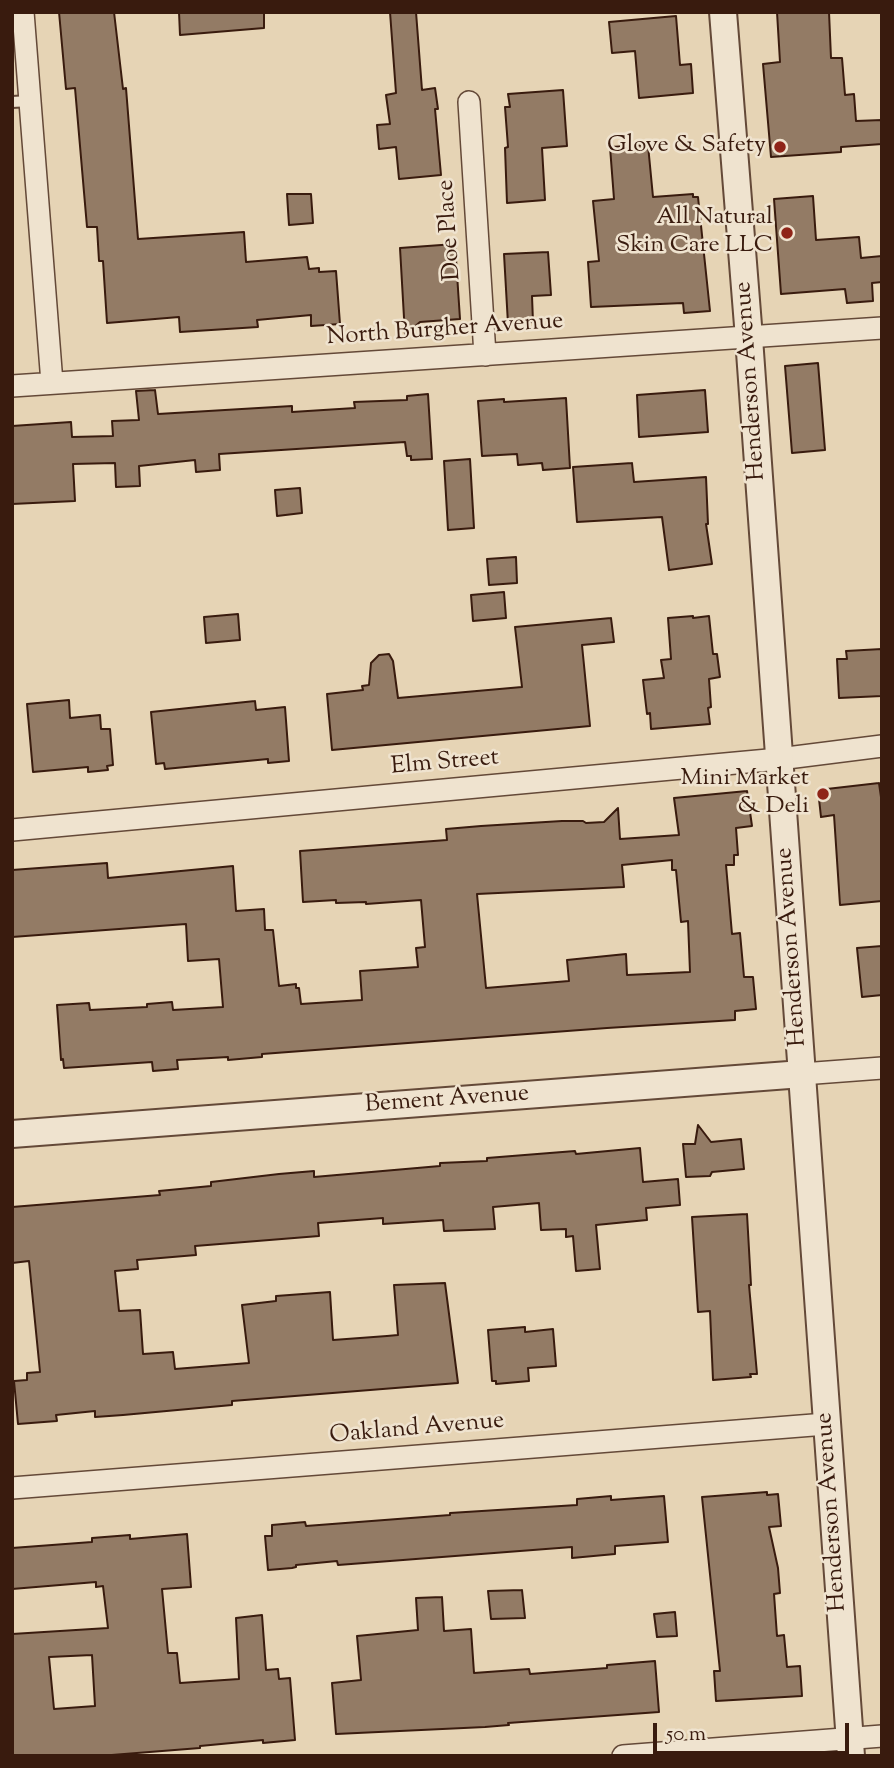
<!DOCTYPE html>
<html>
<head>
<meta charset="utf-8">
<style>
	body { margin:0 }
	#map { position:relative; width:894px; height:1768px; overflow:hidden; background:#e6d4b5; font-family:"Sorts Mill Goudy",serif }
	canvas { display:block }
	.frame { position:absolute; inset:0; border:14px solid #391b0e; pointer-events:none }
	.scale { position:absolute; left:653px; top:1723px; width:196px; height:32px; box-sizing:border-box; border:4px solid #391b0e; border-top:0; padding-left:9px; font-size:21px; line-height:24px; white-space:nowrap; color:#391b0e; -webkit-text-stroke:5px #efe3cf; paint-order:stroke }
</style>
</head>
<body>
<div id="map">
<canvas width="894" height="1768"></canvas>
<div class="frame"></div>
<div class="scale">50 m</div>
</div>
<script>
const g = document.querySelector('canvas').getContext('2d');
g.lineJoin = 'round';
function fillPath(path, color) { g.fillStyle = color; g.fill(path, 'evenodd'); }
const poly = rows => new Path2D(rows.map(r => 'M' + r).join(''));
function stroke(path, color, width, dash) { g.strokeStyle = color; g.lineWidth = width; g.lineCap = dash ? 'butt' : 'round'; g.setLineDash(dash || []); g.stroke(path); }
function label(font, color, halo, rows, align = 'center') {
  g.font = font + ' "Sorts Mill Goudy",serif'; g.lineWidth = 5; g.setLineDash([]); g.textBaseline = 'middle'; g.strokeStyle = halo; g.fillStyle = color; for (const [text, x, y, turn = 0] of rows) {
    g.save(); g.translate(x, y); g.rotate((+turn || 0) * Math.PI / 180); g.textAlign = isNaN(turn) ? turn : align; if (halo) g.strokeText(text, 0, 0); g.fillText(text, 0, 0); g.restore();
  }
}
const building = poly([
	[59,12,114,12,123,89,126,88,138,239,244,232,246,262,307,257,309,269,319,268,319,272,336,271,340,324,311,326,311,315,257,320,258,327,180,332,179,317,107,323,103,261,99,261,97,227,87,227,75,88,66,89,59,12],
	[179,12,264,12,264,28,180,35,179,12],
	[390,12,416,12,422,90,435,88,438,109,435,109,441,175,399,179,396,147,379,149,377,125,390,124,386,95,396,93,390,12],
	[777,12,829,12,831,58,842,58,845,95,854,94,856,121,882,120,882,144,841,147,841,152,771,157,763,64,780,62,777,12],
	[676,16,680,65,691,64,693,93,639,98,635,51,612,53,609,22,676,16],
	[563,90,567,146,542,148,545,200,507,203,505,148,508,147,505,107,510,107,508,94,563,90],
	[648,145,653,197,693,194,693,197,698,197,710,311,684,313,683,303,591,307,588,262,599,261,593,201,614,199,610,147,648,145],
	[287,194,311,194,313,223,289,225,287,194],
	[813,196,816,240,859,237,861,258,882,256,882,282,872,283,873,301,847,303,845,289,781,294,774,199,813,196],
	[455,244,460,319,420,322,405,335,400,248,455,244],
	[548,252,551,295,532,296,533,322,508,324,504,254,548,252],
	[818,363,825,450,792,453,785,366,818,363],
	[155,390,158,414,292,406,292,412,355,408,354,402,407,400,407,396,428,394,432,459,411,460,411,456,407,456,405,442,219,454,220,470,196,472,195,460,139,466,140,486,116,487,115,463,73,464,75,501,12,504,12,426,71,422,72,437,113,436,112,421,139,420,136,391,155,390],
	[705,390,708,432,639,437,637,395,705,390],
	[566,398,570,468,543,470,542,463,518,465,517,454,482,456,478,401,504,399,504,402,566,398],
	[470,459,474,528,448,530,444,461,470,459],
	[632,463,634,482,706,477,708,524,706,524,712,564,669,570,662,517,577,522,573,467,632,463],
	[300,488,302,513,277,516,275,490,300,488],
	[516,557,517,583,489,585,487,559,516,557],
	[504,592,506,618,473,621,471,595,504,592],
	[238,614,240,640,206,643,204,617,238,614],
	[693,616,693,618,709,616,713,654,717,654,720,677,709,679,711,707,708,708,710,724,651,729,650,713,647,714,643,680,664,678,661,660,671,659,668,618,693,616],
	[611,618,614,642,582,645,590,726,332,750,327,694,363,690,362,686,369,685,371,663,379,655,389,654,393,661,398,698,522,687,515,627,611,618],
	[882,649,882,696,839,698,837,659,847,659,846,651,882,649],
	[69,700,70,718,100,715,101,729,110,729,113,765,107,766,108,770,88,772,88,767,33,772,27,704,69,700],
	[255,701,256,710,285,707,289,761,268,763,268,759,165,769,164,763,156,764,151,712,255,701],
	[879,783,882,804,882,901,840,905,834,815,821,817,818,790,879,783],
	[747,791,752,826,736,828,738,855,734,855,734,865,726,865,732,934,740,933,744,977,753,977,756,1009,735,1011,735,1020,607,1028,262,1054,262,1057,228,1060,228,1057,177,1060,178,1069,153,1071,152,1062,64,1068,63,1059,61,1060,57,1005,89,1003,90,1010,147,1007,147,1004,172,1002,173,1010,223,1007,219,959,188,961,186,924,12,937,12,870,107,863,108,878,233,866,236,911,264,909,265,930,273,930,279,986,296,984,296,988,299,988,301,1004,362,1000,360,971,418,967,416,948,425,947,421,900,366,904,366,902,336,903,336,900,303,902,300,851,447,840,446,829,481,826,562,821,583,821,586,823,604,822,618,808,620,839,679,835,674,798,747,791],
	[672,860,672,870,676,870,681,922,688,921,690,972,627,975,626,954,567,960,569,981,486,988,477,894,624,887,622,865,672,860],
	[882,946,882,995,862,997,857,948,882,946],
	[698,1125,711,1142,741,1139,744,1169,712,1172,710,1176,686,1177,683,1144,695,1144,698,1125],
	[640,1148,643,1182,678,1179,680,1205,646,1208,647,1220,596,1225,600,1269,576,1271,573,1236,566,1237,566,1229,541,1230,539,1203,493,1207,495,1229,444,1231,443,1220,383,1224,383,1218,318,1223,319,1236,195,1246,196,1255,137,1260,138,1269,115,1271,119,1311,140,1310,143,1354,173,1352,175,1369,249,1363,242,1305,276,1301,276,1296,330,1292,333,1340,387,1336,398,1335,394,1285,445,1283,458,1383,232,1401,232,1405,123,1415,95,1417,95,1411,56,1415,57,1421,18,1424,14,1381,27,1380,27,1373,40,1372,29,1261,12,1263,12,1207,160,1195,159,1191,211,1186,211,1182,279,1174,314,1171,314,1177,440,1166,440,1163,487,1161,487,1158,575,1151,576,1154,640,1148],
	[747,1214,751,1285,749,1285,757,1374,750,1374,751,1377,713,1380,710,1311,698,1312,692,1217,747,1214],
	[525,1327,525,1332,553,1329,556,1366,528,1368,529,1381,496,1384,496,1381,492,1381,488,1330,525,1327],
	[767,1492,767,1495,778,1494,781,1526,769,1527,778,1568,780,1593,774,1594,777,1636,784,1635,787,1667,800,1666,802,1696,716,1701,714,1671,720,1671,702,1497,767,1492],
	[611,1496,611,1500,664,1496,668,1542,615,1546,615,1554,572,1558,572,1547,338,1565,337,1561,296,1565,296,1567,292,1568,268,1570,265,1536,272,1536,272,1525,305,1522,306,1526,450,1515,450,1513,577,1505,577,1499,611,1496],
	[187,1534,191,1587,162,1589,168,1653,177,1653,180,1683,239,1679,236,1618,262,1615,266,1670,278,1669,279,1679,290,1678,295,1740,263,1743,263,1740,200,1746,200,1748,99,1756,12,1756,12,1634,108,1628,103,1586,96,1587,96,1582,12,1589,12,1548,92,1542,92,1538,130,1535,130,1539,187,1534],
	[92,1655,95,1706,54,1709,49,1657,92,1655],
	[522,1590,525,1618,491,1619,488,1591,522,1590],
	[442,1597,444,1631,471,1629,474,1673,529,1669,530,1674,607,1668,607,1665,655,1661,659,1712,508,1723,509,1725,485,1727,336,1734,332,1683,361,1680,357,1636,418,1630,416,1598,442,1597],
	[675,1612,677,1636,657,1637,654,1614,675,1612]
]);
const service = poly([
	[12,102,30,101]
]);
const minor = poly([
	[23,12,52,383],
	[469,102,485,355],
	[12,386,882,328],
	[12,830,779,759,882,746],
	[802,1074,882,1068],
	[12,1488,826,1424],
	[623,1756,882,1736]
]);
const tertiary = poly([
	[723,12,749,338,851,1756],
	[12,1134,802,1074]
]);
const markers = [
	[780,147,7,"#8f2418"],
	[787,233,7,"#8f2418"],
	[823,794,7,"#8f2418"]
];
const poiNames = [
	["Glove & Safety",766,147],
	["All Natural",773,219],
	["Skin Care LLC",773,247],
	["Mini Market",809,780],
	["& Deli",809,808]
];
const streetNames = [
	["Doe Place",451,230,-94],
	["North Burgher Avenue",445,331,-4],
	["Henderson Avenue",752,381,-94],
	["Elm Street",445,764,-5],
	["Henderson Avenue",793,947,-94],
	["Bement Avenue",447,1101,-4],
	["Oakland Avenue",417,1430,-5],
	["Henderson Avenue",833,1512,-94]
];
fillPath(building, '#937b65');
stroke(building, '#391b0e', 2);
stroke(service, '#644938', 14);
stroke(minor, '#644938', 24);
stroke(tertiary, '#644938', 30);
stroke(service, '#efe3cf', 10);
stroke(minor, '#efe3cf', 21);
stroke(tertiary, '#efe3cf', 26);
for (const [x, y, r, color] of markers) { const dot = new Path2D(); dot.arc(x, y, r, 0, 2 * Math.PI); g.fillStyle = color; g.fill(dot); stroke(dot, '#efe3cf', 2.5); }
label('24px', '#391b0e', '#efe3cf', poiNames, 'right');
label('24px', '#391b0e', '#efe3cf', streetNames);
</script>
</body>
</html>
